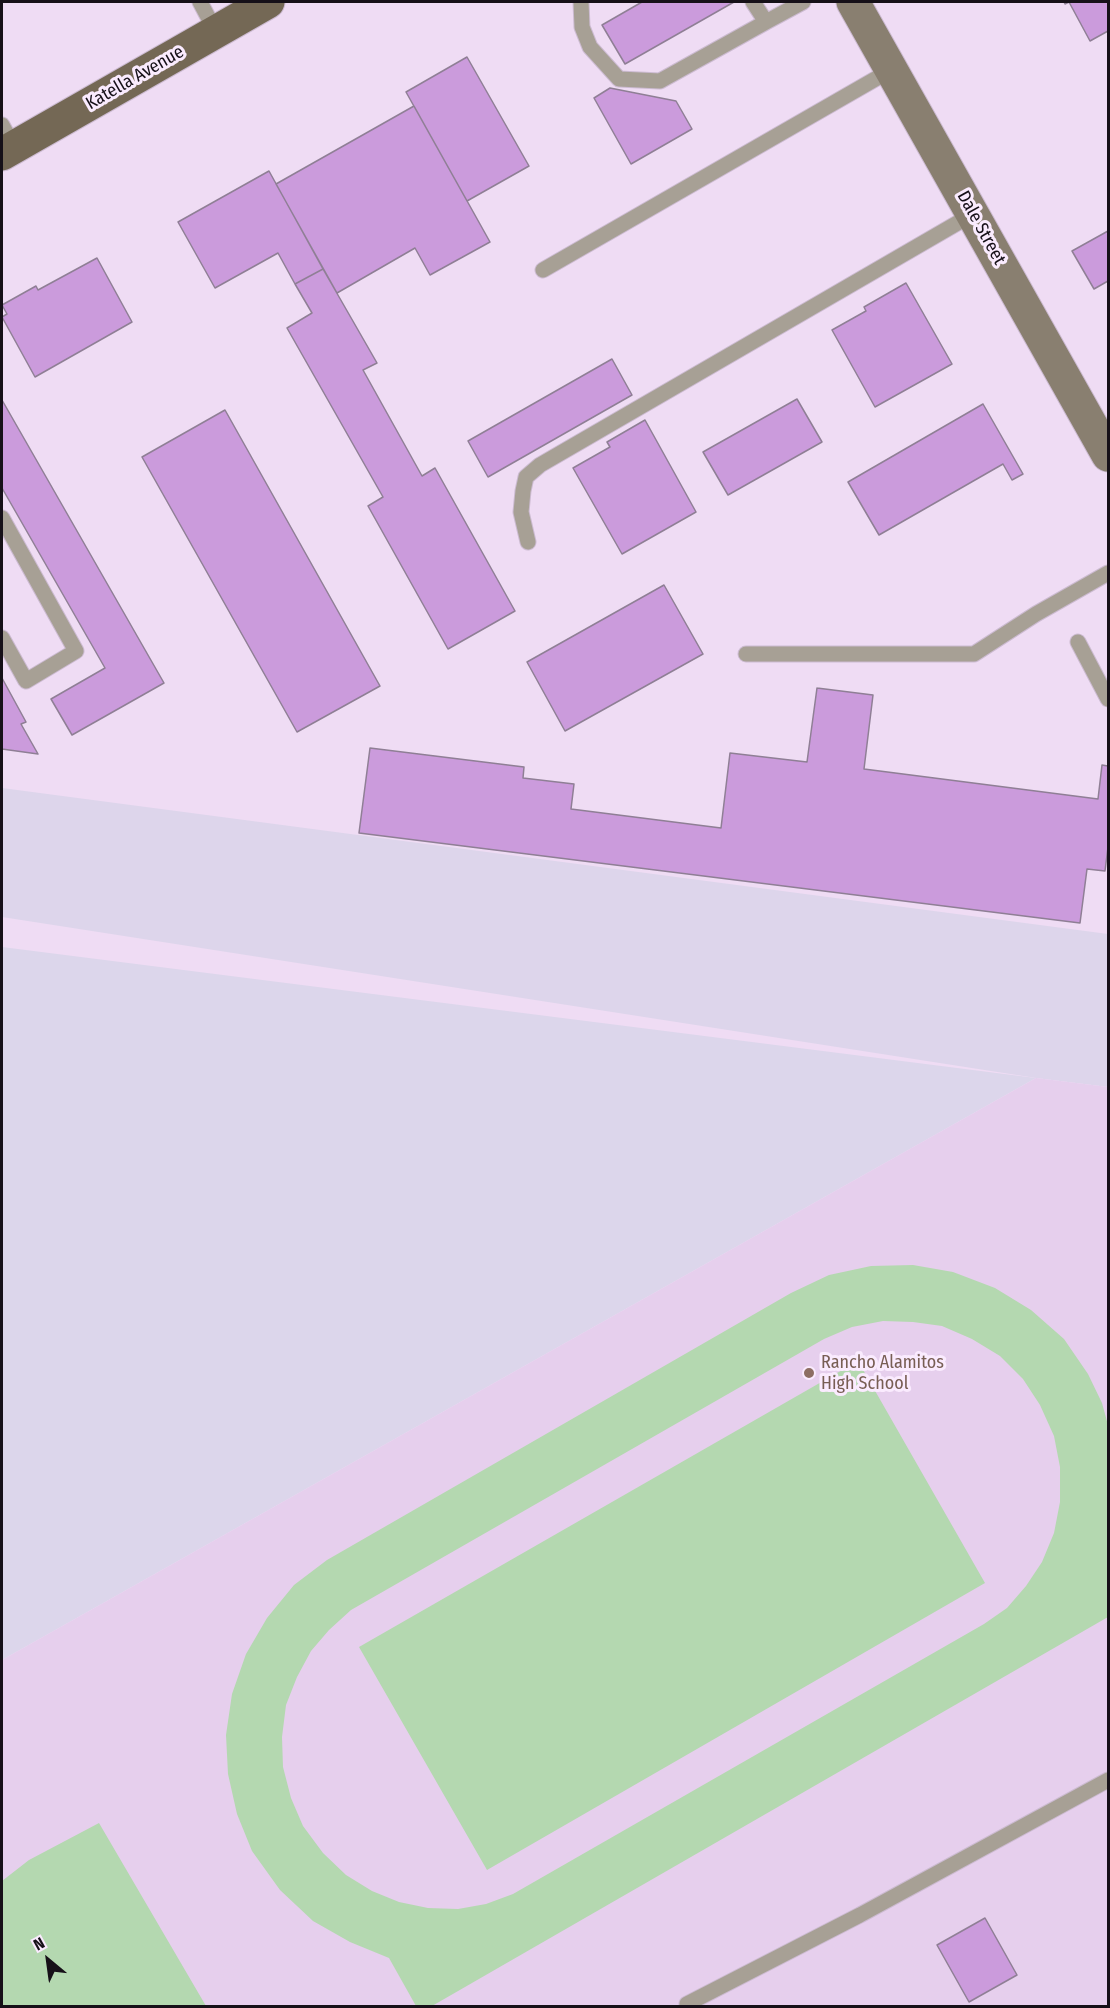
<!DOCTYPE html>
<html>
<head>
<meta charset="utf-8">
<style>
	body { margin:0 }
	#map { position:relative; width:1110px; height:2008px; overflow:hidden; background:#efdcf4; font-family:"Fira Sans Condensed",sans-serif }
	canvas { display:block }
	.frame { position:absolute; inset:0; border:3px solid #161018; pointer-events:none }
	.north { position:absolute; left:18px; top:1930px; width:60px; height:60px; -webkit-text-stroke:4px #faebfe; paint-order:stroke; rotate:331deg; font-size:16px; font-weight:700; line-height:24px; text-align:center; color:#161018 }
	.north::after { content:''; display:block; margin:auto; width:21px; height:27px; background:#161018; clip-path:polygon(50% 0,100% 100%,50% 72%,0 100%) }
</style>
</head>
<body>
<div id="map">
<canvas width="1110" height="2008"></canvas>
<div class="frame"></div>
<div class="north">N</div>
</div>
<script>
const g = document.querySelector('canvas').getContext('2d');
g.lineJoin = 'round';
function fillPath(path, color) { g.fillStyle = color; g.fill(path, 'evenodd'); }
const poly = rows => new Path2D(rows.map(r => 'M' + r).join(''));
function stroke(path, color, width, dash) { g.strokeStyle = color; g.lineWidth = width; g.lineCap = dash ? 'butt' : 'round'; g.setLineDash(dash || []); g.stroke(path); }
function label(font, color, halo, rows, align = 'center') {
  g.font = font + ' "Fira Sans Condensed",sans-serif'; g.lineWidth = 6; g.setLineDash([]); g.textBaseline = 'middle'; g.strokeStyle = halo; g.fillStyle = color; for (const [text, x, y, turn = 0] of rows) {
    g.save(); g.translate(x, y); g.rotate((+turn || 0) * Math.PI / 180); g.textAlign = isNaN(turn) ? turn : align; if (halo) g.strokeText(text, 0, 0); g.fillText(text, 0, 0); g.restore();
  }
}
const commercial = poly([
	[2,788,1108,934,1108,1087,1036,1078,2,917]
]);
const industrial = poly([
	[2,947,1036,1078,2,1660]
]);
const built = poly([
	[1036,1078,1108,1087,1108,2006,2,2006,2,1660]
]);
const green = poly([
	[913,1265,953,1272,995,1288,1031,1310,1064,1339,1088,1374,1102,1403,1108,1425,1108,1617,432,2006,416,2006,389,1958,350,1942,313,1921,280,1890,252,1851,237,1814,228,1774,226,1735,232,1694,246,1654,267,1618,294,1585,327,1560,791,1293,829,1275,871,1266],
	[883,1321,913,1322,942,1326,972,1339,1000,1356,1023,1379,1040,1405,1054,1436,1060,1467,1060,1502,1054,1533,1042,1562,1026,1586,1007,1608,984,1624,513,1894,486,1904,458,1909,428,1908,399,1902,372,1891,346,1875,323,1853,303,1826,291,1798,283,1767,282,1737,286,1705,297,1677,311,1651,329,1630,351,1610,824,1339,852,1327],
	[858,1361,985,1583,487,1870,359,1647],
	[99,1823,206,2006,2,2006,2,1881,29,1860]
]);
const building = poly([
	[642,2,734,2,625,64,602,25,642,2],
	[1064,2,1108,2,1108,31,1090,41,1069,2,1065,4,1064,2],
	[467,57,529,166,467,201,406,92,467,57],
	[610,88,676,101,692,129,631,164,594,98,610,88],
	[414,106,490,242,430,275,415,248,337,293,276,184,414,106],
	[269,171,323,269,295,284,278,253,215,288,178,222,269,171],
	[1108,231,1108,281,1094,289,1072,251,1108,231],
	[97,258,132,322,35,377,2,317,7,314,2,305,36,286,38,290,97,258],
	[323,269,377,363,363,370,422,476,435,468,515,611,448,649,368,506,383,497,287,328,312,313,295,284,323,269],
	[906,283,952,364,875,407,832,330,866,311,864,307,906,283],
	[612,359,632,395,488,477,468,441,612,359],
	[797,399,822,442,728,495,703,452,797,399],
	[2,400,164,683,72,735,51,699,105,668,2,488,2,400],
	[983,404,1023,474,1012,480,1003,464,879,535,848,482,983,404],
	[225,410,380,686,297,732,142,457,225,410],
	[645,420,696,512,622,554,573,468,610,447,607,442,645,420],
	[664,585,703,654,565,731,527,662,664,585],
	[2,678,26,722,21,724,38,754,2,749,2,678],
	[817,688,873,695,864,769,1098,799,1102,765,1108,766,1108,847,1105,871,1087,869,1080,923,359,833,370,748,524,767,523,778,574,784,571,809,721,828,730,753,807,762,817,688],
	[985,1918,1017,1975,969,2002,937,1945,985,1918]
]);
const lane = poly([
	[200,2,216,32],
	[581,2,582,27,590,47,619,79,660,81,766,22,753,2],
	[766,22,803,2],
	[2,125,14,147],
	[543,270,891,70],
	[2,518,76,651,26,681,2,638],
	[528,542,521,512,523,491,526,477,540,465,973,214],
	[1078,642,1108,699],
	[746,654,974,654,1036,614,1108,573],
	[687,2006,687,2004,860,1915,1108,1780]
]);
const secondary = poly([
	[853,2,1108,455]
]);
const primary = poly([
	[2,154,268,2]
]);
const markers = [
	[809,1373,6,"#8d6e63"]
];
const streetNames = [
	["Katella Avenue",135,78,-30],
	["Dale Street",981,228,61]
];
const educationNames = [
	["Rancho Alamitos",821,1363],
	["High School",821,1384]
];
fillPath(commercial, '#ddd5eb');
fillPath(industrial, '#dcd6eb');
fillPath(built, '#e6cfed');
fillPath(green, '#b4d8b0');
fillPath(building, '#cb9bdc');
stroke(building, '#8f7f95', 1.5);
stroke(lane, '#ccbbd1', 17);
stroke(secondary, '#ccbbd1', 35);
stroke(primary, '#ccbbd1', 35);
stroke(lane, '#a7a095', 15);
stroke(secondary, '#897f70', 33);
stroke(primary, '#746855', 33);
for (const [x, y, r, color] of markers) { const dot = new Path2D(); dot.arc(x, y, r, 0, 2 * Math.PI); g.fillStyle = color; g.fill(dot); stroke(dot, '#faebfe', 2); }
label('18px', '#161018', '#faebfe', streetNames);
label('18px', '#785e54', '#faebfe', educationNames, 'left');
</script>
</body>
</html>
